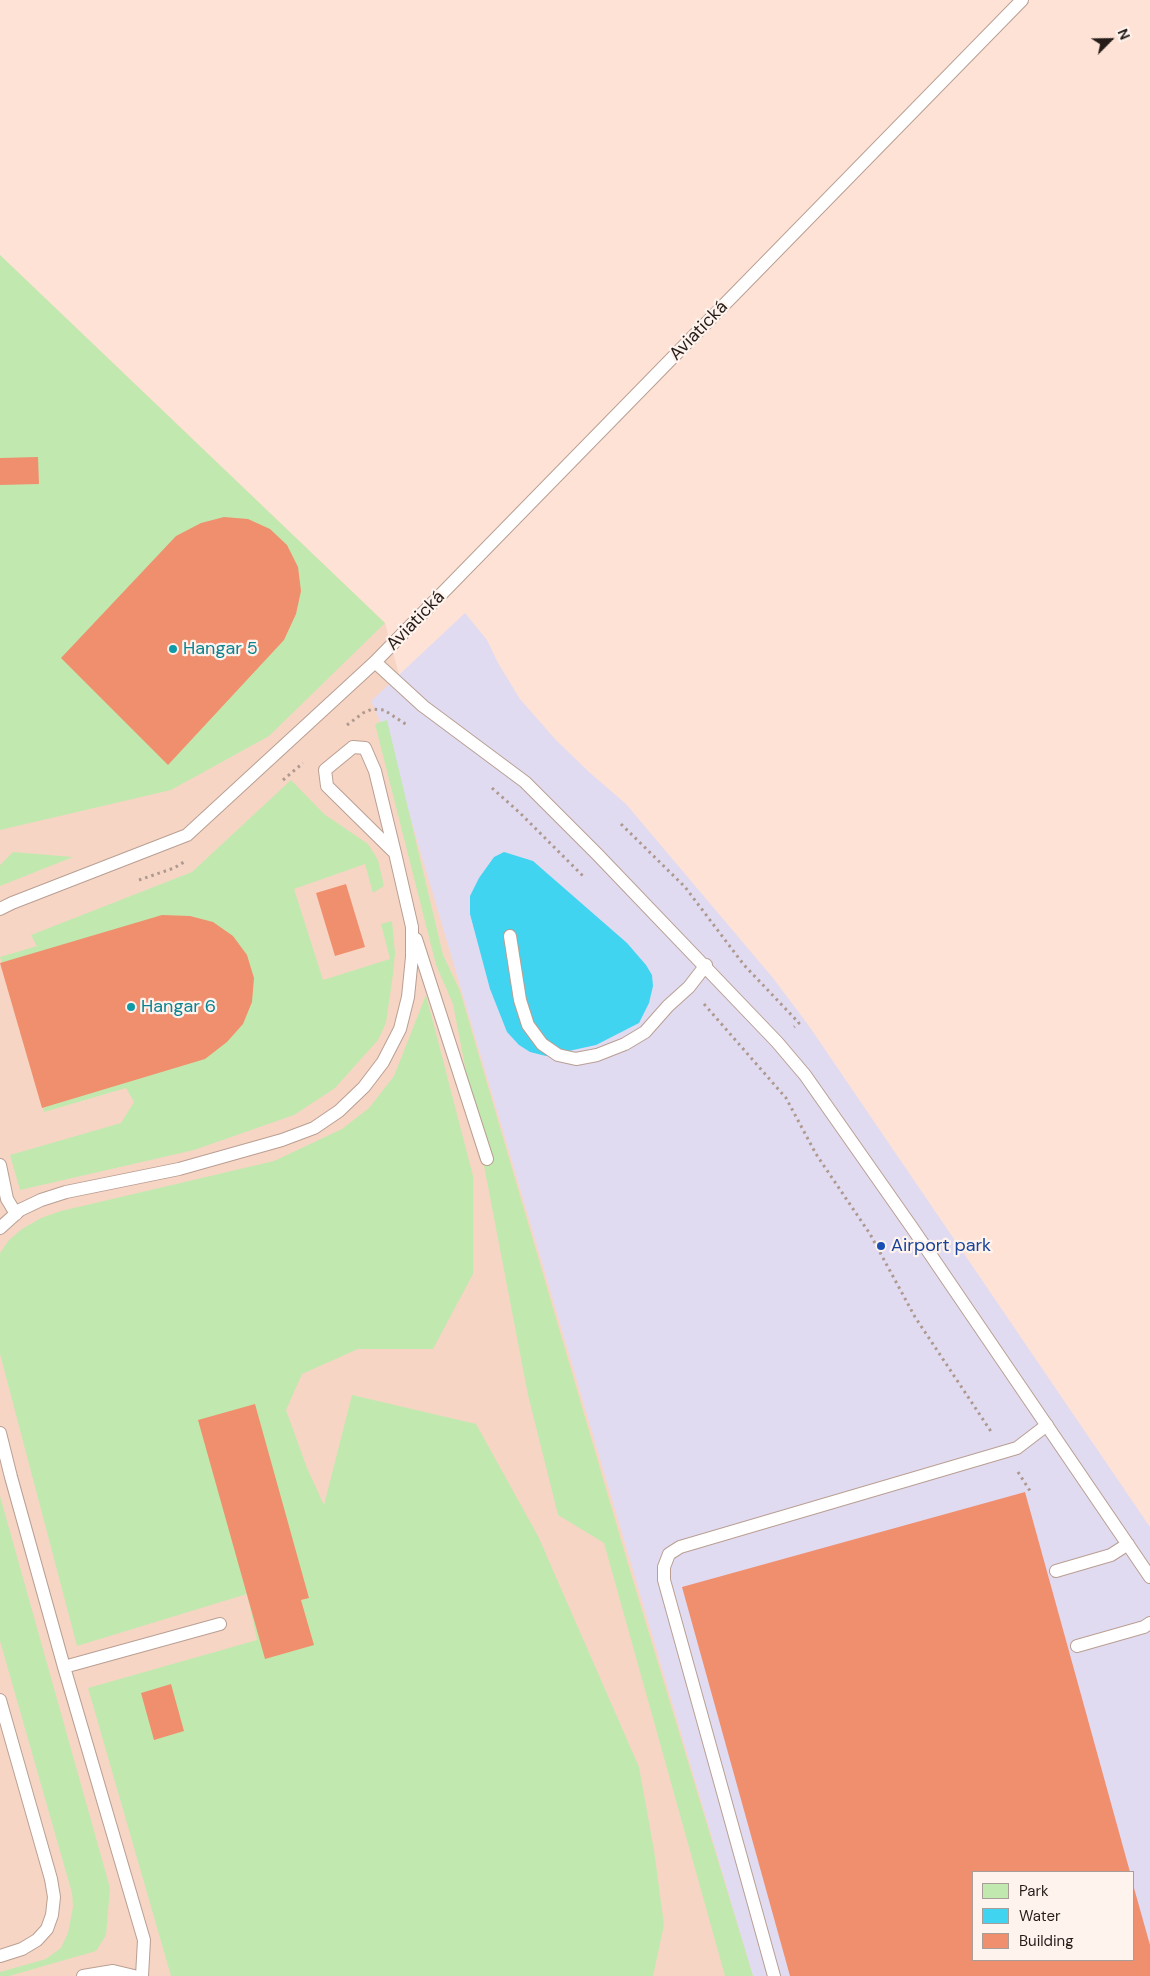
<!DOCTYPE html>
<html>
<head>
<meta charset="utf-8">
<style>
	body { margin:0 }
	#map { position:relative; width:1150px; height:1976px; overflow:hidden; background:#fee2d5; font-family:"DM Sans",sans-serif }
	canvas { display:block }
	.legend { position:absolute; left:972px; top:1871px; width:162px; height:90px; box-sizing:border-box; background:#fff3ee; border:1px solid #a89d98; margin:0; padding:6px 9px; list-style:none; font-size:15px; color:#261d18 }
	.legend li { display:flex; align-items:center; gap:10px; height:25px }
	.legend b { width:25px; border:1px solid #a89d98 }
	.north { position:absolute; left:1085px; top:15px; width:50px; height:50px; -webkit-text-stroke:4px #fff3ee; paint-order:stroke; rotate:67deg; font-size:14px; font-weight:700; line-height:20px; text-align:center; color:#261d18 }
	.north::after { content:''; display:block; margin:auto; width:18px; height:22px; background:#261d18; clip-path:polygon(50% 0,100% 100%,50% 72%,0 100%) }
</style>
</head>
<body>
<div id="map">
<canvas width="1150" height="1976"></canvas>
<ul class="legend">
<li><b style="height:14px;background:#c1e9af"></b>Park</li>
<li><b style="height:14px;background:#40d4f1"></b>Water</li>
<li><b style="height:14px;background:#f08f6e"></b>Building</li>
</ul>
<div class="north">N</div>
</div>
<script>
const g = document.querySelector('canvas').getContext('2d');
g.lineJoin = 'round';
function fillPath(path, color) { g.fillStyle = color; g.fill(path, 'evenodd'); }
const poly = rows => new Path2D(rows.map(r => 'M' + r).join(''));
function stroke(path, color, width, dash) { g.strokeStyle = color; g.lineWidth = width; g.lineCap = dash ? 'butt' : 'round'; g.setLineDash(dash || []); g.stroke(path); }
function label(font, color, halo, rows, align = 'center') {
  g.font = font + ' "DM Sans",sans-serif'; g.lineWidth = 4.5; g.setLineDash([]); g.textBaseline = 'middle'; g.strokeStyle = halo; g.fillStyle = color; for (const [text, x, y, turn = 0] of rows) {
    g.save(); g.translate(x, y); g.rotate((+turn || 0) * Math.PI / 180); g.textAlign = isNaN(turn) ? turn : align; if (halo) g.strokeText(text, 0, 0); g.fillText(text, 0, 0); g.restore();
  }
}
const built = poly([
	[0,255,385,623,441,829,758,1976,0,1976]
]);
const industrial = poly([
	[465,613,487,640,498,663,520,699,555,739,589,772,626,804,773,978,809,1026,1150,1527,1150,1976,753,1976,385,732,371,701],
	[974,1872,1134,1872,1134,1960,974,1960]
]);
const green = poly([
	[0,255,385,623,269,736,171,790,0,830],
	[387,720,443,955,460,991,631,1574,753,1976,725,1976,604,1543,558,1515,528,1395,453,1004,436,965,375,724],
	[291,780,324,814,368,844,378,860,384,886,373,893,365,864,294,889,323,980,390,959,381,924,392,921,395,953,393,974,386,1023,378,1040,335,1088,294,1115,194,1150,20,1190,10,1155,121,1123,134,1102,126,1088,44,1112,0,957,37,946,31,935,192,872],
	[13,852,73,857,0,886,0,865],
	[426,995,473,1176,473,1274,433,1349,358,1349,302,1374,286,1410,307,1468,324,1505,352,1395,476,1424,538,1536,639,1767,654,1850,664,1925,653,1976,171,1976,88,1688,257,1640,247,1594,77,1646,0,1354,0,1253,9,1240,22,1229,41,1218,61,1211,274,1161,342,1129,369,1108,394,1076],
	[0,1496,110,1888,106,1935,96,1951,9,1976,0,1976,0,1972,46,1959,61,1948,68,1933,73,1907,72,1893,0,1641]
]);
const water = poly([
	[504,852,533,861,627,943,646,965,652,975,653,986,649,1003,639,1023,596,1045,546,1056,530,1052,519,1045,507,1032,490,989,470,914,470,896,479,878,494,857]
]);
const building = poly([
	[38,457,39,484,0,485,0,458],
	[224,517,248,519,270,529,287,545,298,567,301,591,296,614,284,640,168,765,61,658,176,536,201,523],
	[346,884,365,947,335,956,316,893],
	[162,915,190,916,213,922,233,936,247,955,254,978,252,1002,243,1024,227,1042,205,1059,42,1108,0,963],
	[255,1404,309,1598,301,1600,314,1645,265,1659,198,1420],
	[1025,1492,1130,1872,974,1872,974,1960,1134,1960,1134,1888,1150,1945,1150,1976,790,1976,682,1587],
	[171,1684,184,1731,154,1740,141,1693]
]);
const path = poly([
	[347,725,363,713,372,709,384,710,407,725],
	[283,780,303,763],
	[492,788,520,813,583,876],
	[621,824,685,887,744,965,799,1023,794,1027],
	[139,880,174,868,184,862],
	[704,1004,786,1098,816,1154,870,1234,915,1317,992,1433],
	[1018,1472,1032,1494]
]);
const service = poly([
	[375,662,423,706,525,782,597,854,777,1042,805,1075,913,1229,1150,1577],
	[0,909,12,903,187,835,375,662,1022,0],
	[510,936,520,1000,528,1025,542,1044,558,1055,576,1059,597,1055,625,1044,645,1032,668,1006,689,987,706,965],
	[416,939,487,1159],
	[0,1165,7,1199,16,1214],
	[0,1228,20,1210,41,1200,66,1192,179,1169,282,1140,314,1128,339,1111,364,1087,383,1062,400,1029,408,997,412,957,412,927,395,853,375,771,365,748,353,747,325,770,327,786,395,853],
	[0,1433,11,1477,64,1667,144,1940,142,1976],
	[1056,1571,1111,1555,1128,1544],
	[1077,1646,1144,1627,1150,1623],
	[64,1667,220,1624],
	[0,1700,51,1879,54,1897,52,1915,47,1929,37,1940,22,1949,0,1956],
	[83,1976,113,1971,134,1976],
	[774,1976,664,1580,664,1567,669,1554,680,1547,1017,1448,1047,1425]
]);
const markers = [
	[173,649,5,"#0f9aa8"],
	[131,1007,5,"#0f9aa8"],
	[881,1246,5,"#1a4fb4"]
];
const streetNames = [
	["Aviatická",699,331,-46],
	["Aviatická",416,621,-46]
];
const cultureNames = [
	["Hangar 5",183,649],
	["Hangar 6",141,1007]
];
const transitNames = [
	["Airport park",891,1246]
];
fillPath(built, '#f7d5c4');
fillPath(industrial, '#e1dbf1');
fillPath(green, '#c1e9af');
fillPath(water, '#40d4f1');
fillPath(building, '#f08f6e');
stroke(service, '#b99f93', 14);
stroke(path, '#ae998f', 3, [2.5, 4]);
stroke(service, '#fff', 12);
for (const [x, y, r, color] of markers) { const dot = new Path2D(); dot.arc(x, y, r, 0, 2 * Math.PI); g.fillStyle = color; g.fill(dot); stroke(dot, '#fff3ee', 2); }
label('18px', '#261d18', '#fff3ee', streetNames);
label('18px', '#0d838f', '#fff3ee', cultureNames, 'left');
label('18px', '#164399', '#fff3ee', transitNames, 'left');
</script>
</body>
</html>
